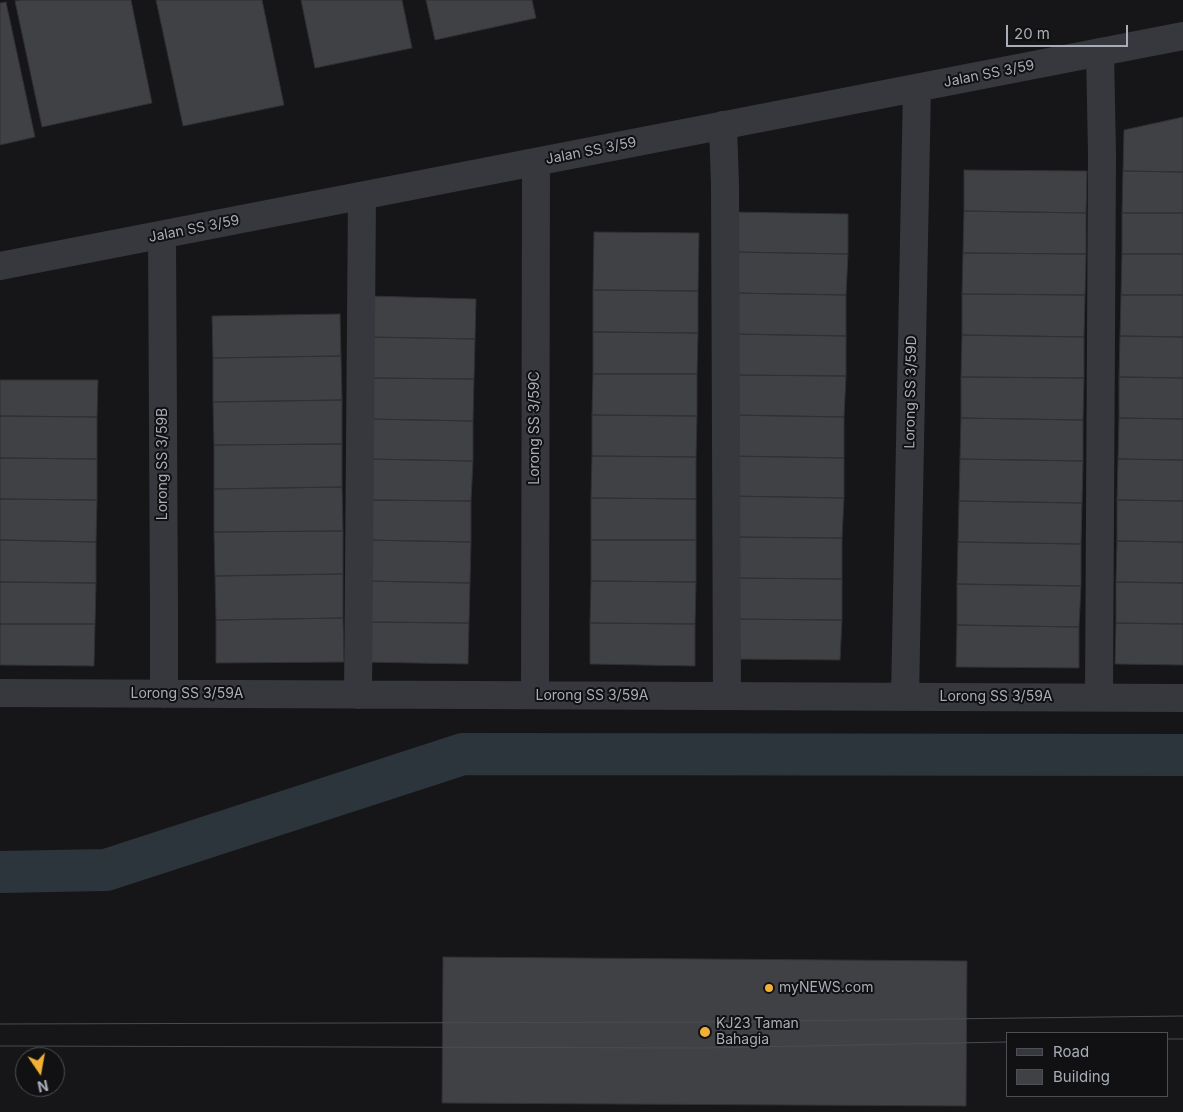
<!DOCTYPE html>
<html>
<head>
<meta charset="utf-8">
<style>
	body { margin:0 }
	#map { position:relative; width:1183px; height:1112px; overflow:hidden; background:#161618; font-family:Inter,sans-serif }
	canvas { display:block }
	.legend { position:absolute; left:1006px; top:1032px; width:162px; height:65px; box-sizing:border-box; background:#111113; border:1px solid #4d4f55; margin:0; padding:6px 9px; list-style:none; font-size:15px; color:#a8adb8 }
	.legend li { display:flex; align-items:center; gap:10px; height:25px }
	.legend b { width:25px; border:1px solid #4d4f55 }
	.north { position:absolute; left:15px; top:1047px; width:50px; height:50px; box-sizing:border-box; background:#111113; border:1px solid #4d4f55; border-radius:50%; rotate:168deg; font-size:14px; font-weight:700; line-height:20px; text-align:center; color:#a8adb8 }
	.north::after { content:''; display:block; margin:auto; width:18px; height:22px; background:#f2b134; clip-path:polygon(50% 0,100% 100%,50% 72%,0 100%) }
	.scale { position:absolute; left:1006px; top:25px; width:122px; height:22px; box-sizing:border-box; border:2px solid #a8adb8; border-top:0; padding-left:6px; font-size:15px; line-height:18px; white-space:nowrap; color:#a8adb8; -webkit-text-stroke:4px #111113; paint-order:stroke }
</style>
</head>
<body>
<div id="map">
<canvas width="1183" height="1112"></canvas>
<ul class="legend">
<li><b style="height:6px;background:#37383d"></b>Road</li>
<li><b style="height:14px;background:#404145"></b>Building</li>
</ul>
<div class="north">N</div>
<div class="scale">20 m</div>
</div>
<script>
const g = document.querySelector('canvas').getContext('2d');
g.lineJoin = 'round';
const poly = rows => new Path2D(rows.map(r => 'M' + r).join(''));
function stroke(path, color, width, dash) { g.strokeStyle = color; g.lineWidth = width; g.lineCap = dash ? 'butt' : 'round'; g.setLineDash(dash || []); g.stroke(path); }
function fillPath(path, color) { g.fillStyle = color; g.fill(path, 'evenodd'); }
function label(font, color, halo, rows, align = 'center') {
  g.font = font + ' Inter,sans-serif'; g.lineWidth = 4; g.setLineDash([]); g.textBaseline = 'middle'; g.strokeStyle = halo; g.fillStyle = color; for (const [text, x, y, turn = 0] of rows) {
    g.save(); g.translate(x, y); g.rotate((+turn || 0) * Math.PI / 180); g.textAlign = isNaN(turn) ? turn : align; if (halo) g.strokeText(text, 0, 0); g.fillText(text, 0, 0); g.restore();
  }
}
const canal = poly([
	[0,872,106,870,463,754,1183,755]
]);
const building = poly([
	[21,0,131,0,152,103,42,127,15,1,21,0],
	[156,0,262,0,284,105,183,126,156,0],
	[301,0,402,0,412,48,315,68,301,0],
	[426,0,532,0,536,18,435,40,426,0],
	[6,2,35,137,0,145,0,3,6,2],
	[1183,117,1183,172,1123,171,1124,130,1183,117],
	[964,170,1087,171,1086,213,964,211,964,170],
	[1123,171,1183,172,1183,213,1122,213,1123,171],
	[964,211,1086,213,1086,254,963,253,964,211],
	[733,212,848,214,848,254,732,252,733,212],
	[1122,213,1183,213,1183,254,1122,254,1122,213],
	[594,232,699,233,698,291,593,290,594,232],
	[732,252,848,254,846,295,732,293,732,252],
	[963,253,1086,254,1085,295,962,294,963,253],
	[1122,254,1183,254,1183,295,1121,295,1122,254],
	[593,290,698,291,698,333,593,332,593,290],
	[732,293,846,295,846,336,731,334,732,293],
	[962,294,1085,295,1084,337,962,335,962,294],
	[1121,295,1183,295,1183,337,1120,336,1121,295],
	[369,296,476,299,475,339,368,337,369,296],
	[340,314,341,356,213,358,212,316,340,314],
	[593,332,698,333,697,374,593,374,593,332],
	[731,334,846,336,846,376,730,375,731,334],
	[962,335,1084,337,1084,378,961,377,962,335],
	[1120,336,1183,337,1183,378,1119,377,1120,336],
	[368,337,475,339,474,379,368,378,368,337],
	[341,356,342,400,213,402,213,358,341,356],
	[593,374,697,374,697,416,592,415,593,374],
	[730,375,846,376,844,417,730,415,730,375],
	[961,377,1084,378,1083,420,961,418,961,377],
	[1119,377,1183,378,1183,419,1119,418,1119,377],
	[368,378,474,379,473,421,367,419,368,378],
	[0,380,98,380,97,417,0,416,0,380],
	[342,400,342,444,214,445,213,402,342,400],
	[592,415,697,416,696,457,592,456,592,415],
	[730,415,844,417,844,458,729,456,730,415],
	[0,416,97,417,97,459,0,458,0,416],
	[961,418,1083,420,1083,461,960,459,961,418],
	[1119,418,1183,419,1183,460,1118,459,1119,418],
	[367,419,473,421,473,461,366,459,367,419],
	[342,444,342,487,214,489,214,445,342,444],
	[592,456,696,457,696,499,591,498,592,456],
	[729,456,844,458,844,498,728,496,729,456],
	[0,458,97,459,97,500,0,499,0,458],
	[366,459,473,461,471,501,365,500,366,459],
	[960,459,1083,461,1082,503,959,501,960,459],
	[1118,459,1183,460,1183,501,1117,500,1118,459],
	[342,487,343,531,214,532,214,489,342,487],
	[728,496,844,498,842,538,728,537,728,496],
	[591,498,696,499,696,540,591,540,591,498],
	[0,499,97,500,96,542,0,540,0,499],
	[365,500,471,501,471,542,365,540,365,500],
	[1117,500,1183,501,1183,542,1117,541,1117,500],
	[959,501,1082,503,1081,544,958,542,959,501],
	[343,531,343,574,215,576,214,532,343,531],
	[728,537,842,538,842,579,727,578,728,537],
	[0,540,96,542,96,583,0,582,0,540],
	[365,540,471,542,470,583,363,581,365,540],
	[591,540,696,540,696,582,591,581,591,540],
	[1117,541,1183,542,1183,583,1116,582,1117,541],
	[958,542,1081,544,1081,586,957,584,958,542],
	[343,574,343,618,216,620,215,576,343,574],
	[727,578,842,579,842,620,726,619,727,578],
	[363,581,470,583,469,623,363,622,363,581],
	[591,581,696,582,695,624,590,623,591,581],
	[0,582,96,583,95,624,0,624,0,582],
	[1116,582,1183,583,1183,624,1116,623,1116,582],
	[957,584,1081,586,1079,627,957,625,957,584],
	[343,618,344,662,216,663,216,620,343,618],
	[726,619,842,620,840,660,726,659,726,619],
	[363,622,469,623,468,664,362,662,363,622],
	[590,623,695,624,695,666,590,664,590,623],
	[1116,623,1183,624,1183,665,1115,664,1116,623],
	[0,624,95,624,94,666,0,665,0,624],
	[957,625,1079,627,1079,668,956,667,957,625],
	[443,957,967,961,966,1106,442,1103,443,957]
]);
const minor = poly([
	[723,125,725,185,727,696],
	[162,235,164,612,164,694],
	[0,266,1183,36],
	[0,693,1183,698],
	[358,695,362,196],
	[535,695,536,162],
	[905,697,917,88],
	[1099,697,1102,154,1100,52]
]);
const tram = poly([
	[0,1024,705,1022,1183,1016],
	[1167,1039,1183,1039],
	[0,1046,703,1048,1007,1042]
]);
const markers = [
	[769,988,5,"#f2b134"],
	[705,1032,6,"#f2b134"]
];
const streetNames = [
	["Jalan SS 3/59",989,74,-11],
	["Jalan SS 3/59",591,151,-11],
	["Jalan SS 3/59",194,229,-11],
	["Lorong SS 3/59D",911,392,-89],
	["Lorong SS 3/59C",535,428,-90],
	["Lorong SS 3/59B",163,464,-90],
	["Lorong SS 3/59A",187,694],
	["Lorong SS 3/59A",592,696],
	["Lorong SS 3/59A",996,697]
];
const poiNames = [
	["myNEWS.com",779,988],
	["KJ23 Taman",716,1024],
	["Bahagia",716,1040]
];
stroke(canal, '#2c353c', 42);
fillPath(building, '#404145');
stroke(building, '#303034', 1);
stroke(minor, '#37383d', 28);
stroke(tram, '#4a4c52', 1);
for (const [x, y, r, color] of markers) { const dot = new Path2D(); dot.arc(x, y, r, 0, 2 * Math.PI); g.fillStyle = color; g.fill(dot); stroke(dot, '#111113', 2); }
label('14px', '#a8adb8', '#111113', streetNames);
label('14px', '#a8adb8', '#111113', poiNames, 'left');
</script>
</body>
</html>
